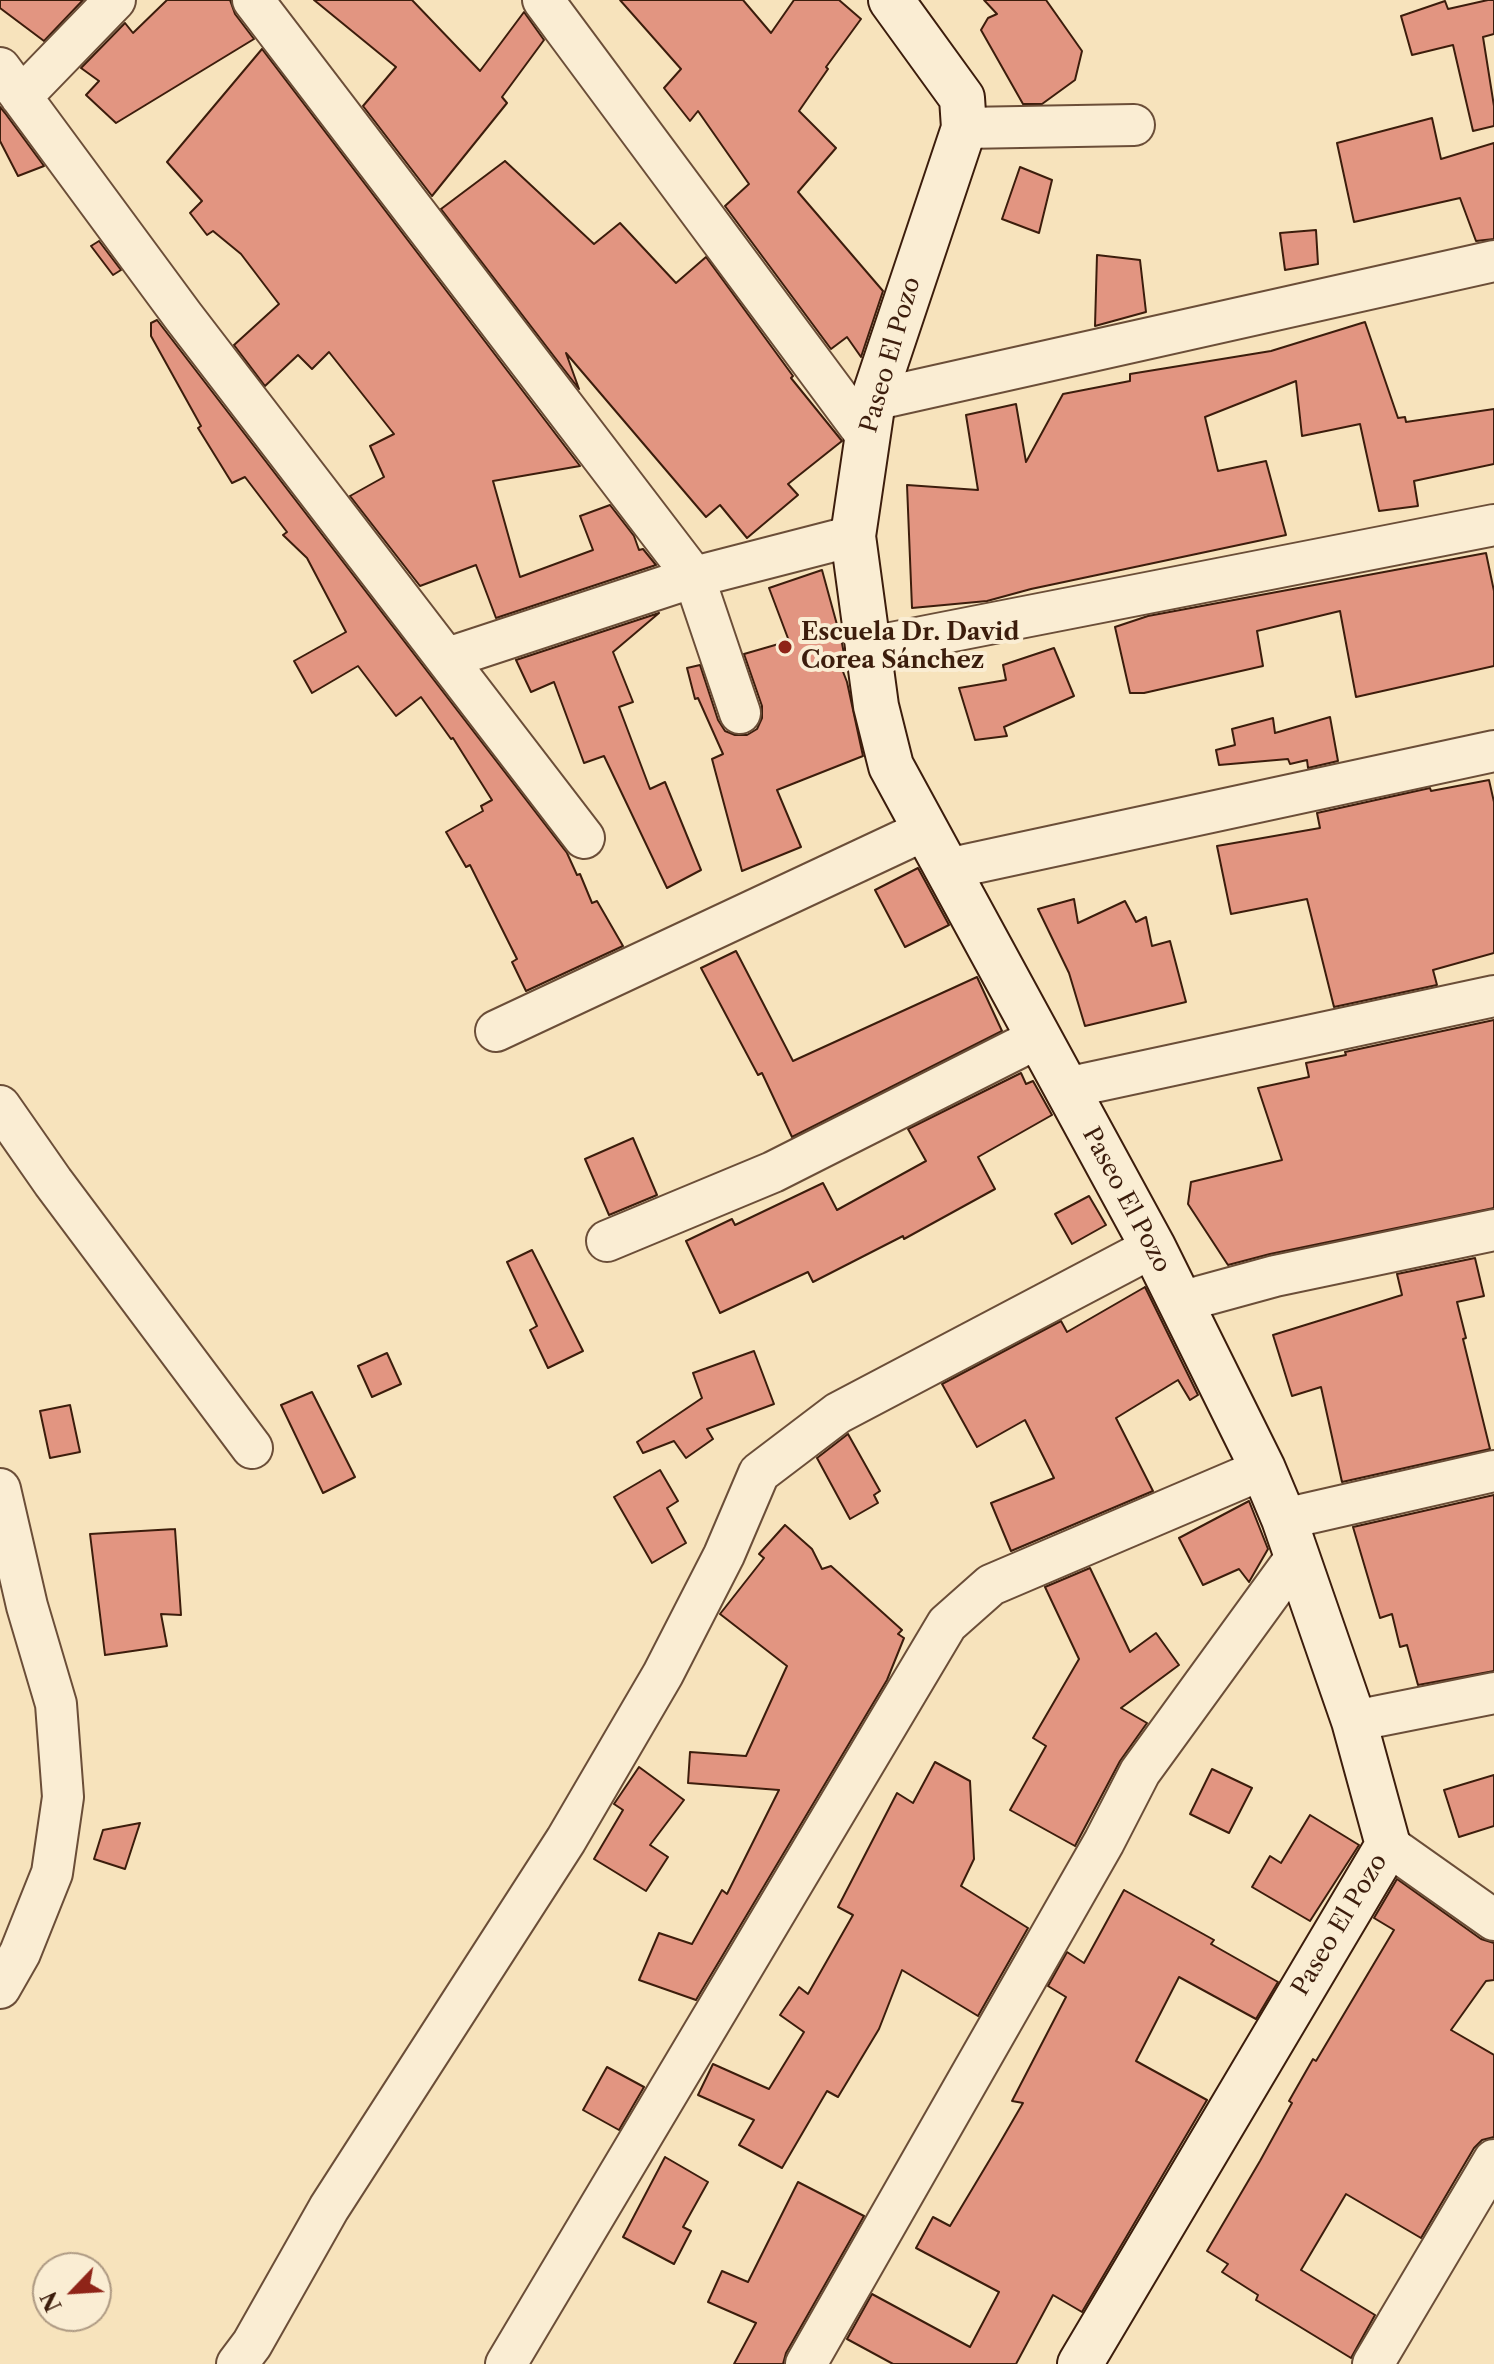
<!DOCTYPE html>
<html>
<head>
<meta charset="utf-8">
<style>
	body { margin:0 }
	#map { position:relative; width:1494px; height:2364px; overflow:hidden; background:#f7e3bc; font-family:"Libre Caslon Text",serif }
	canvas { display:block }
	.north { position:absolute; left:32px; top:2252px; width:80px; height:80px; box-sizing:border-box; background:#faedd3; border:2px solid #ae9a83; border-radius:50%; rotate:245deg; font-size:22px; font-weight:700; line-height:32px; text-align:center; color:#3c1d0c }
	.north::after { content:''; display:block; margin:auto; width:28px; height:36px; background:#8f2418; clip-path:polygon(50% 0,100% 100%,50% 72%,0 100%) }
</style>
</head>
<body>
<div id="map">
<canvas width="1494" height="2364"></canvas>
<div class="north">N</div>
</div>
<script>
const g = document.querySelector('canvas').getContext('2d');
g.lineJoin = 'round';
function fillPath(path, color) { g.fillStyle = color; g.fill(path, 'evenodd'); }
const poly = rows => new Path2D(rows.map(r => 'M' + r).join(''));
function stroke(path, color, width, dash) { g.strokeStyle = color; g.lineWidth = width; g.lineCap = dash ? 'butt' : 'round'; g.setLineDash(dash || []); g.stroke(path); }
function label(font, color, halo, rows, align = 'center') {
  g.font = font + ' "Libre Caslon Text",serif'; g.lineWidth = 8; g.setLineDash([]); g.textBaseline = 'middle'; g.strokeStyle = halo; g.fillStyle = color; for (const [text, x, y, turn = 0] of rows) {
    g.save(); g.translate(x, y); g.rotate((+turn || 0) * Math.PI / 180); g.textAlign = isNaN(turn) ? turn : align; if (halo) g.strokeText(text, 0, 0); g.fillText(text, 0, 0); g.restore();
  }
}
const building = poly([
	[0,0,83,0,44,41,0,8,0,0],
	[167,0,230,0,235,14,254,39,116,123,86,95,99,81,81,68,125,23,133,33,167,0],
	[314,0,412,0,480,71,524,12,544,40,502,97,507,103,432,196,363,106,396,67,314,0],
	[620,0,743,0,771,33,794,0,839,0,861,19,826,67,828,69,799,111,836,148,798,192,883,291,861,357,847,337,831,349,725,206,749,184,698,111,690,121,664,88,681,69,620,0],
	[984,0,1046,0,1082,51,1075,80,1042,104,1023,104,981,30,988,18,997,14,984,0],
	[1488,0,1494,0,1494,34,1483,37,1494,106,1494,126,1473,131,1453,45,1412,55,1401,16,1445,1,1448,9,1488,0],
	[262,49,580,466,493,481,520,577,593,550,580,516,610,505,634,536,639,550,643,549,656,565,496,618,476,565,420,586,350,496,384,477,370,446,394,434,329,352,312,369,298,355,265,386,234,345,279,304,241,254,213,231,207,235,190,213,202,201,167,162,262,49],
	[0,107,5,113,44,166,18,176,0,141,0,107],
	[1432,118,1441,159,1494,143,1494,239,1476,241,1460,198,1354,222,1337,143,1432,118],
	[505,161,594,244,620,223,676,283,706,257,793,376,791,378,842,441,788,484,798,495,747,538,720,505,706,517,566,353,579,389,441,209,505,161],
	[1020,167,1052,180,1039,233,1002,219,1020,167],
	[1316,230,1318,264,1285,270,1280,233,1316,230],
	[99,241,121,270,113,275,91,246,99,241],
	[1097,255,1140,260,1146,312,1095,326,1097,255],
	[157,320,567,853,577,875,580,874,592,903,597,901,623,946,526,991,512,962,517,959,470,865,466,867,446,832,483,811,481,806,492,800,453,738,451,739,421,697,396,716,358,666,312,693,294,661,346,632,307,558,283,535,287,532,245,477,232,483,198,428,201,426,151,336,151,323,157,320],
	[1365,322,1398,418,1405,417,1406,422,1494,409,1494,464,1414,481,1418,506,1379,511,1360,424,1302,436,1296,381,1205,417,1218,471,1266,461,1286,535,1031,589,987,601,912,608,907,485,978,490,966,415,1016,404,1026,462,1063,394,1130,381,1130,374,1271,351,1365,322],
	[1486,553,1494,591,1494,666,1356,697,1340,611,1257,631,1263,666,1144,693,1130,693,1115,627,1148,616,1486,553],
	[822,570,842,643,844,654,837,656,847,682,863,756,777,790,801,847,742,871,712,759,723,754,698,698,695,699,687,668,700,665,718,720,725,731,735,735,747,735,757,729,762,718,762,706,744,654,789,641,769,588,822,570],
	[659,613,613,652,633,702,619,707,650,789,665,782,701,870,667,888,604,756,584,763,554,682,531,692,516,660,659,613],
	[1054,648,1074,696,1004,727,1007,736,975,740,959,688,1006,680,1003,665,1054,648],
	[1330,717,1338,761,1308,768,1307,760,1290,764,1288,759,1219,765,1216,750,1235,745,1232,729,1273,718,1275,733,1330,717],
	[1489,780,1494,802,1494,953,1433,970,1437,985,1334,1007,1307,899,1231,914,1217,846,1320,828,1317,813,1430,788,1431,791,1489,780],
	[918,868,949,925,905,947,875,890,918,868],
	[1074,899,1078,923,1125,901,1136,922,1146,917,1152,946,1170,941,1186,1002,1085,1026,1069,973,1038,909,1074,899],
	[736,951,793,1061,977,977,1002,1031,792,1137,762,1073,758,1075,701,968,736,951],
	[1494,1020,1494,1208,1270,1254,1228,1265,1188,1204,1191,1182,1282,1160,1258,1088,1309,1077,1306,1063,1346,1055,1345,1052,1494,1020],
	[1021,1073,1026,1084,1033,1081,1052,1115,978,1157,995,1189,904,1239,903,1236,813,1282,808,1272,720,1313,686,1241,732,1219,735,1225,823,1183,837,1210,926,1161,908,1129,1021,1073],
	[633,1138,657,1195,609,1215,585,1159,633,1138],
	[1089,1196,1106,1225,1072,1244,1055,1214,1089,1196],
	[532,1250,583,1351,548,1368,530,1330,537,1326,507,1262,532,1250],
	[1475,1258,1484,1296,1457,1302,1466,1338,1463,1339,1490,1449,1342,1482,1321,1387,1292,1396,1273,1335,1402,1295,1397,1274,1475,1258],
	[1145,1287,1198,1395,1190,1400,1178,1380,1116,1418,1153,1491,1011,1551,991,1503,1054,1478,1025,1420,977,1447,942,1384,1061,1321,1067,1332,1145,1287],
	[754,1351,774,1404,707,1429,713,1439,686,1458,674,1441,643,1453,637,1442,702,1398,693,1373,754,1351],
	[387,1353,401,1384,372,1397,358,1366,387,1353],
	[312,1392,355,1477,323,1493,281,1405,312,1392],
	[70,1405,80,1452,50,1458,40,1411,70,1405],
	[848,1434,880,1491,874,1495,878,1503,850,1519,817,1458,848,1434],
	[660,1470,678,1501,667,1508,686,1543,652,1563,614,1497,660,1470],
	[1494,1495,1494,1671,1418,1685,1407,1645,1400,1647,1392,1614,1380,1618,1353,1527,1494,1495],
	[1249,1501,1268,1549,1249,1582,1239,1569,1203,1585,1179,1538,1249,1501],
	[785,1525,812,1549,822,1569,831,1566,902,1630,898,1634,904,1638,887,1680,696,2000,639,1980,659,1933,692,1944,722,1890,727,1894,779,1790,688,1783,690,1752,746,1756,787,1666,720,1614,764,1558,759,1554,785,1525],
	[175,1529,181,1615,161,1614,167,1646,105,1655,90,1534,175,1529],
	[1090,1568,1130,1652,1156,1633,1179,1665,1121,1708,1147,1723,1120,1761,1075,1846,1010,1810,1046,1746,1033,1738,1079,1659,1045,1587,1090,1568],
	[935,1762,970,1781,974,1859,961,1886,1028,1928,978,2016,902,1970,879,2029,838,2097,827,2091,782,2168,739,2145,754,2120,698,2095,713,2064,769,2089,804,2032,780,2015,799,1987,808,1994,853,1915,838,1907,897,1793,913,1803,935,1762],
	[639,1767,684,1800,650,1845,668,1857,646,1891,594,1859,623,1810,614,1804,639,1767],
	[1212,1769,1252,1788,1229,1833,1190,1814,1212,1769],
	[1494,1775,1494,1826,1459,1837,1444,1790,1494,1775],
	[1310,1815,1359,1845,1310,1921,1252,1887,1270,1856,1281,1863,1310,1815],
	[140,1823,125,1869,94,1859,103,1830,140,1823],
	[1397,1879,1481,1939,1494,1943,1494,1980,1486,1981,1451,2030,1494,2055,1494,2137,1482,2140,1474,2148,1421,2238,1346,2194,1301,2270,1375,2315,1351,2358,1256,2300,1258,2295,1222,2272,1228,2264,1207,2251,1260,2161,1292,2103,1289,2101,1313,2059,1316,2061,1394,1930,1374,1918,1397,1879],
	[1124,1890,1214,1940,1211,1944,1278,1982,1256,2019,1179,1977,1136,2061,1207,2100,1082,2312,1053,2295,1016,2364,893,2364,847,2339,872,2294,970,2347,999,2292,916,2248,933,2217,950,2226,998,2146,1023,2103,1012,2101,1066,1997,1048,1986,1067,1952,1084,1963,1124,1890],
	[607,2067,644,2087,619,2130,583,2110,607,2067],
	[665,2157,708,2182,683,2227,691,2231,674,2264,623,2237,665,2157],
	[798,2182,864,2216,786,2353,783,2364,734,2364,756,2323,708,2302,722,2271,748,2282,798,2182]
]);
const street = poly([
	[253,0,694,577,740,713],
	[543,0,866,435],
	[0,68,183,316,584,838],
	[21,97,115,0],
	[964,128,1134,125],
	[873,400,1494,261],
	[866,648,1494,525],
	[448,658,694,577,853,536],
	[947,869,1494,751],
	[496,1031,925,830],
	[1066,1088,1494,996],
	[0,1106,53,1182,252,1448],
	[607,1241,773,1172,1038,1038],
	[1180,1302,1275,1276,1494,1230],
	[0,1489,27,1606,56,1704,63,1797,52,1873,20,1953,0,1988],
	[1284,1519,1494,1471],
	[1354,1721,1494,1693],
	[1388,1845,1494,1920],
	[237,2364,252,2344,329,2208,566,1840,663,1674,724,1555,759,1473,838,1413,1153,1247],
	[506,2364,947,1624,991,1585,1263,1469],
	[806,2364,1104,1842,1140,1772,1297,1556],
	[1373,2364,1494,2160]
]);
const secondary = poly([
	[891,0,962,98,964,128,873,400,853,536,876,706,891,766,1153,1247,1263,1469,1284,1519,1354,1721,1388,1845,1080,2364]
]);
const markers = [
	[785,647,8,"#8f2418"]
];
const streetNames = [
	["Paseo El Pozo",891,355,-74],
	["Paseo El Pozo",1126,1200,62],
	["Paseo El Pozo",1340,1925,-59]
];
const poiNames = [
	["Escuela Dr. David",801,633],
	["Corea Sánchez",801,661]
];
fillPath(building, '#e29581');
stroke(building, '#3c1d0c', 2);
stroke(street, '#6b4e38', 44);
stroke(secondary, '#3c1d0c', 48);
stroke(street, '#faedd3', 40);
stroke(secondary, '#faedd3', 44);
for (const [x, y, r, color] of markers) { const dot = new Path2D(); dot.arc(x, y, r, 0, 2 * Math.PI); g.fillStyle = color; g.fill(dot); stroke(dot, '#faedd3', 3); }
label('24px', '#3c1d0c', '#faedd3', streetNames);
label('bold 24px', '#3c1d0c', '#faedd3', poiNames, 'left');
</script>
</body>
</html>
